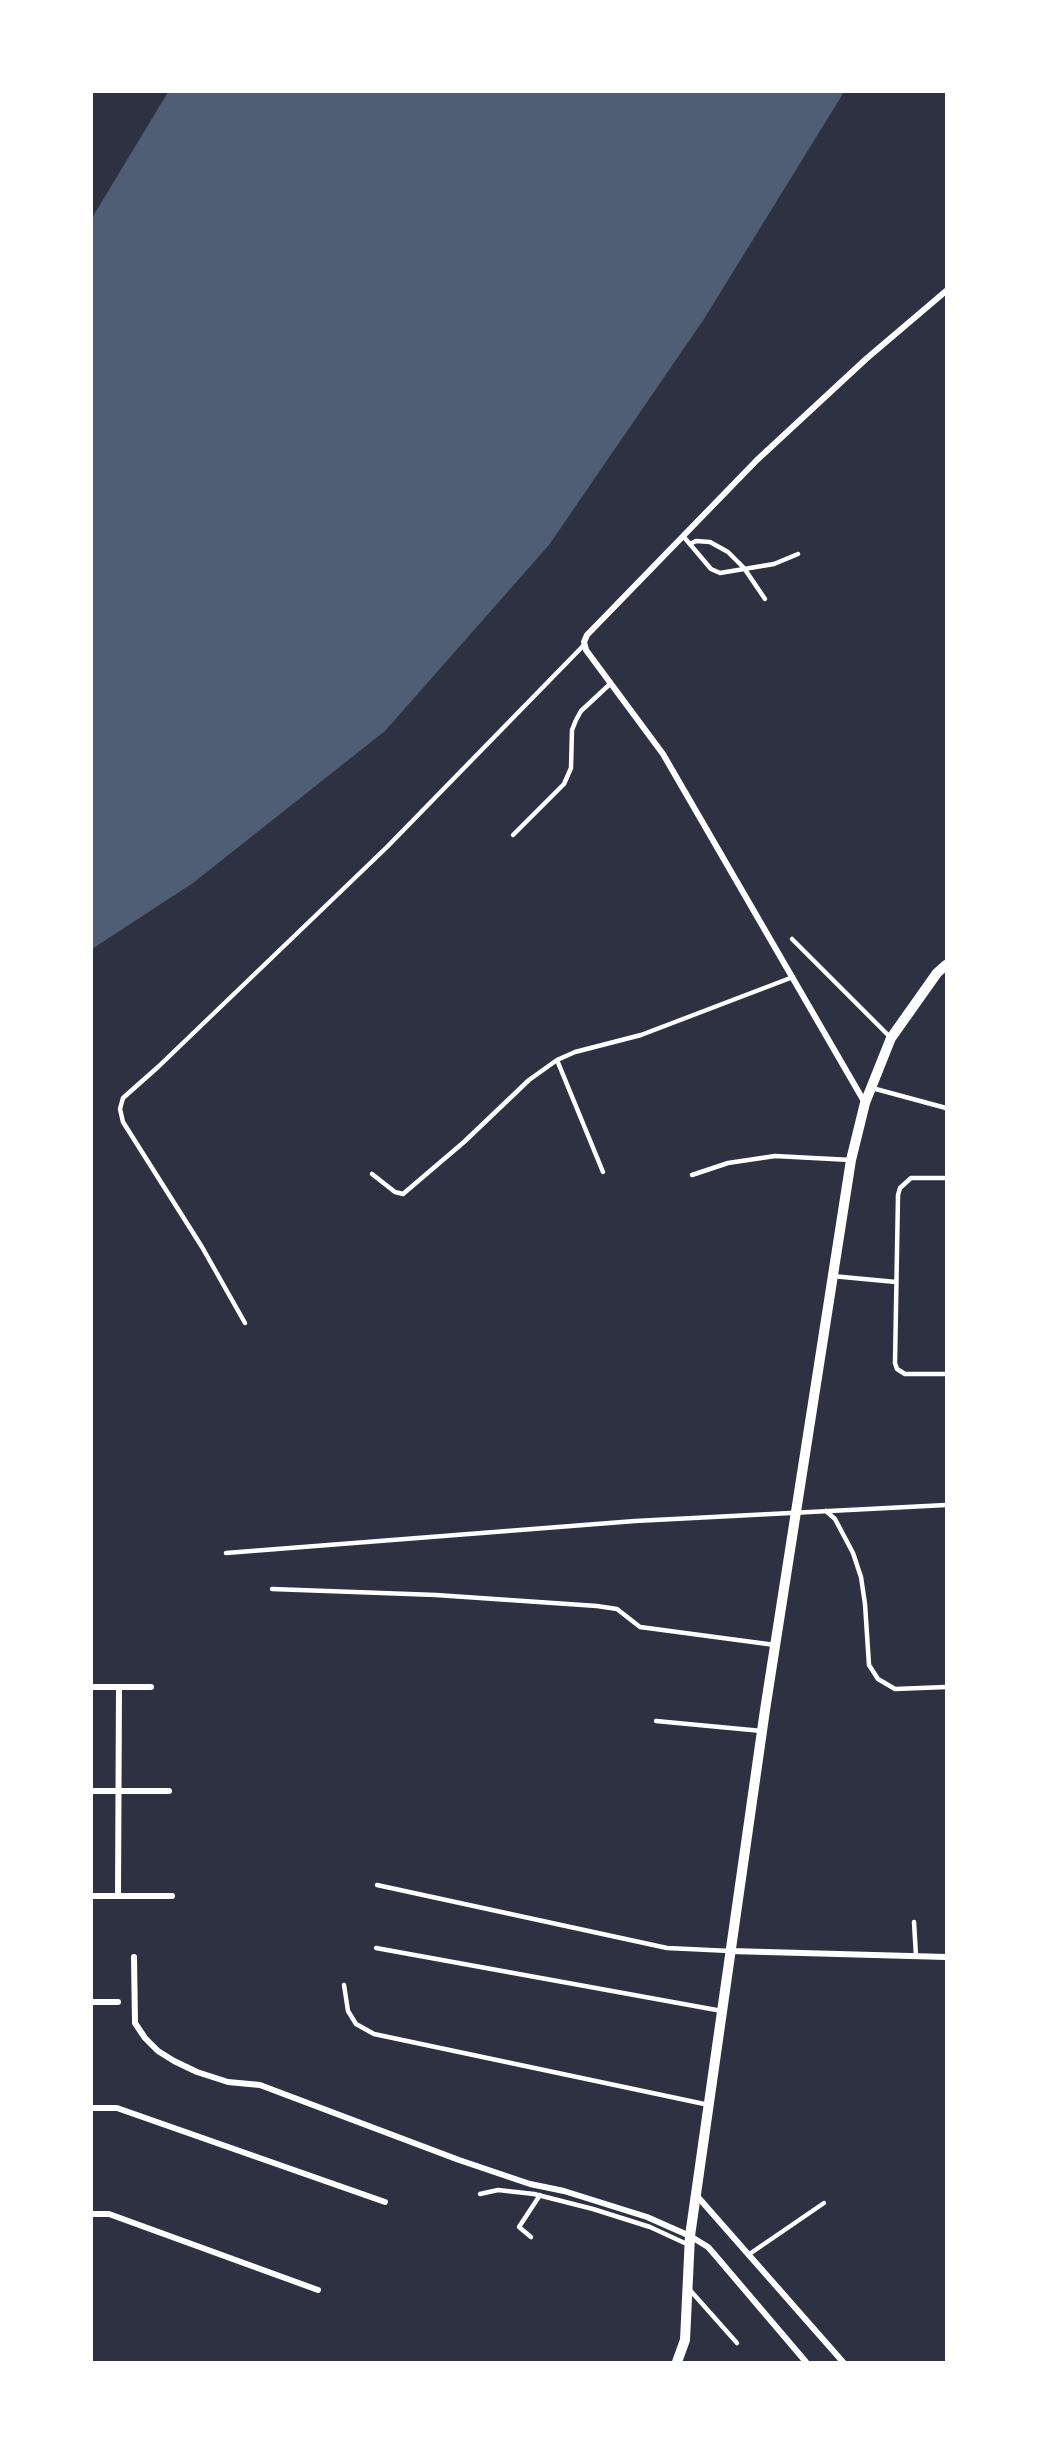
<!DOCTYPE html>
<html>
<head>
<meta charset="utf-8">
<style>
	body { margin:0 }
	#map { position:relative; width:1038px; height:2454px; overflow:hidden; background:#2d3142; font-family:Cabin,sans-serif }
	canvas { display:block }
	.frame { position:absolute; inset:0; border:93px solid #fff; pointer-events:none }
</style>
</head>
<body>
<div id="map">
<canvas width="1038" height="2454"></canvas>
<div class="frame"></div>
</div>
<script>
const g = document.querySelector('canvas').getContext('2d');
g.lineJoin = 'round';
function fillPath(path, color) { g.fillStyle = color; g.fill(path, 'evenodd'); }
const poly = rows => new Path2D(rows.map(r => 'M' + r).join(''));
function stroke(path, color, width, dash) { g.strokeStyle = color; g.lineWidth = width; g.lineCap = dash ? 'butt' : 'round'; g.setLineDash(dash || []); g.stroke(path); }
const water = poly([
	[168,92,844,92,704,319,549,545,385,731,193,883,92,949,92,218]
]);
const service = poly([
	[683,536,711,569,720,573,774,564,798,554],
	[690,544,696,541,710,542,728,552,744,568,765,599],
	[513,835,564,784,571,768,572,730,576,720,581,711,610,684],
	[792,939,891,1038],
	[557,1060,603,1172],
	[872,1088,946,1108],
	[372,1174,395,1192,403,1194,464,1142,529,1080,557,1060,575,1052,641,1035,793,977],
	[692,1175,728,1163,775,1156,851,1160],
	[946,1178,911,1178,900,1188,898,1195,895,1363,897,1369,905,1374,946,1374],
	[832,1276,896,1282],
	[245,1323,202,1247,123,1122,120,1109,123,1098,158,1067,387,847,584,645],
	[826,1511,835,1519,853,1553,861,1577,865,1604,869,1665,878,1679,895,1689,946,1687],
	[226,1553,635,1521,946,1505],
	[272,1589,436,1595,597,1606,617,1609,640,1627,775,1645],
	[656,1721,762,1731],
	[377,1885,667,1948,730,1951],
	[914,1922,916,1956],
	[376,1948,722,2011],
	[344,1985,348,2011,356,2024,374,2034,709,2105],
	[480,2194,498,2190,534,2194,593,2209,650,2227,689,2245],
	[531,2237,519,2227,540,2195],
	[748,2255,824,2203],
	[689,2289,737,2343]
]);
const minor = poly([
	[865,1103,663,754,586,650,584,642,587,635,757,460,866,359,946,291],
	[92,1687,151,1687],
	[92,1791,169,1791],
	[92,1896,172,1896],
	[118,1896,119,1687],
	[730,1951,946,1957],
	[134,1957,135,2023,145,2038,158,2051,174,2061,197,2072,228,2082,260,2085,459,2160,530,2184,564,2191,647,2217,690,2236,708,2247,715,2255,806,2362],
	[92,2002,118,2002],
	[92,2108,117,2108,385,2202],
	[697,2196,843,2362],
	[92,2214,109,2214,318,2290]
]);
const tertiary = poly([
	[677,2362,685,2340,690,2236,765,1710,851,1160,865,1103,891,1038,937,973,946,965]
]);
fillPath(water, '#4f5d75');
stroke(service, '#fff', 4.5);
stroke(minor, '#fff', 6);
stroke(tertiary, '#fff', 10);
</script>
</body>
</html>
